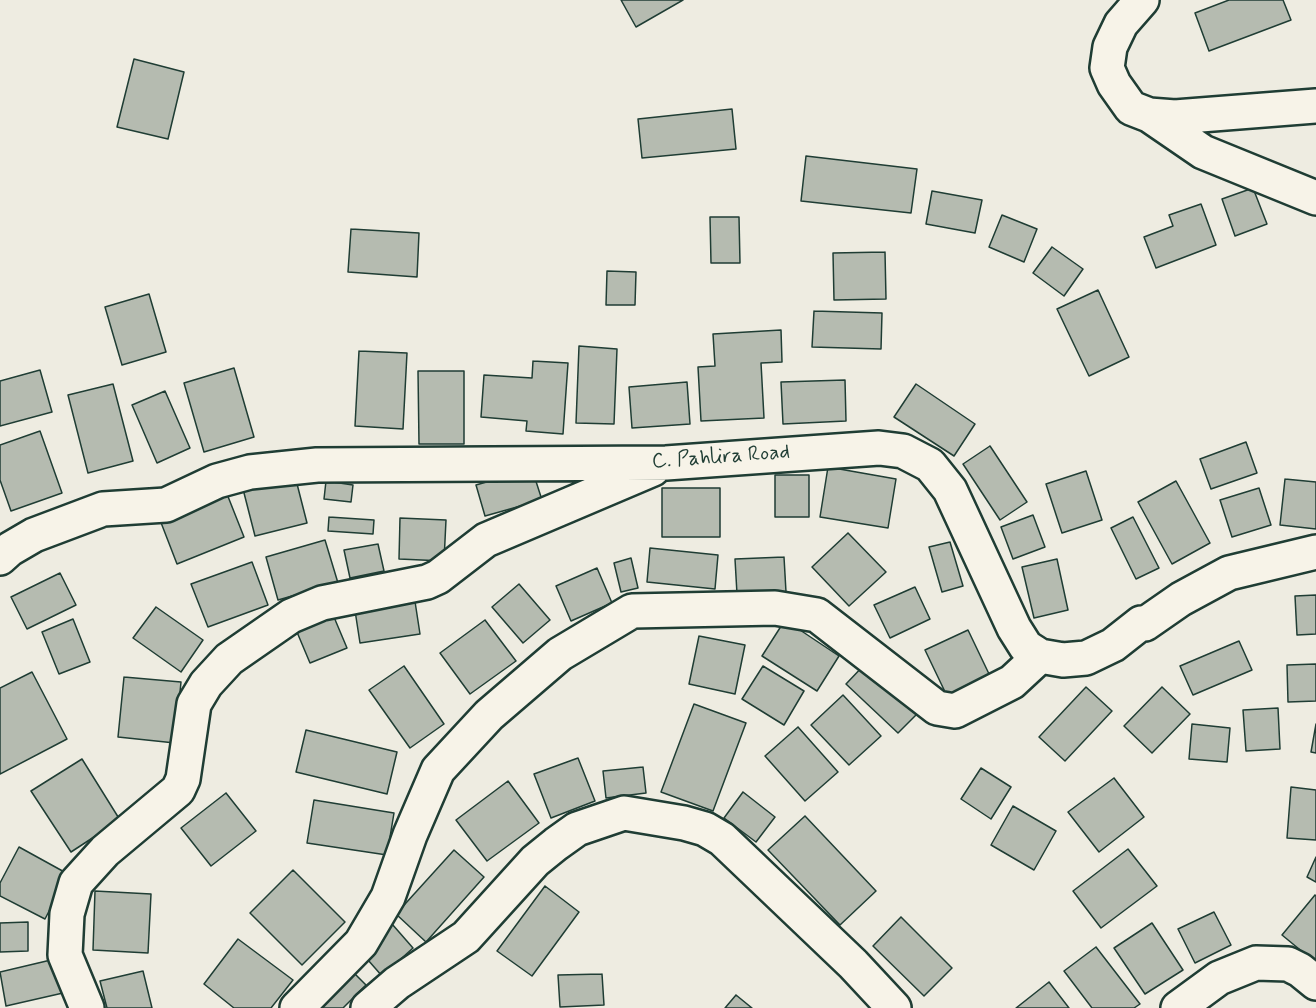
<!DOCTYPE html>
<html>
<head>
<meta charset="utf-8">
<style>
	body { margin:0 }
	canvas { display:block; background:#eeece1 }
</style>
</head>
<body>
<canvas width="1316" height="1008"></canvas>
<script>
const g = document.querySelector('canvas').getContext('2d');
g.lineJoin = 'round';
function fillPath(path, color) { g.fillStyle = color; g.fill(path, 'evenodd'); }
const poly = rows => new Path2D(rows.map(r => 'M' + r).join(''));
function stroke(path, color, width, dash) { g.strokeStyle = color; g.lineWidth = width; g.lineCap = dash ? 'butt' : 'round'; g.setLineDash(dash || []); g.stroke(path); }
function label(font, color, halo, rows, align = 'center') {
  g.font = font + ' Mynerve,sans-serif'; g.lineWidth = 4.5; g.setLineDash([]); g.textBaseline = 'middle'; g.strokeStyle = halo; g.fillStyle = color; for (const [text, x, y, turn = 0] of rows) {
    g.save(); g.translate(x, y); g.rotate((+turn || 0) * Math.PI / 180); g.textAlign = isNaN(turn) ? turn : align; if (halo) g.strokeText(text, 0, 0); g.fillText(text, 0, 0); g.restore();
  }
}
const building = poly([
	[621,0,683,0,636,27,621,0],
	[1229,0,1283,0,1291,20,1209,51,1195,13,1229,0],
	[134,59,184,72,168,139,117,127,134,59],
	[732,109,736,149,642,158,638,119,732,109],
	[806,156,917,169,911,213,801,201,806,156],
	[1253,188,1267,224,1235,236,1222,199,1253,188],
	[932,191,982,200,975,233,926,224,932,191],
	[1201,204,1216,245,1156,268,1144,237,1173,226,1169,215,1201,204],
	[1002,215,1037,229,1024,262,989,247,1002,215],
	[710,217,739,217,740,263,711,263,710,217],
	[351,229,419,233,417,277,348,272,351,229],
	[1052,247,1083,269,1064,296,1033,273,1052,247],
	[885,252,886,299,834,300,833,253,885,252],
	[607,271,636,272,635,305,606,305,607,271],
	[1098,290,1129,357,1089,376,1057,309,1098,290],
	[149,294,166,352,122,365,105,307,149,294],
	[814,311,882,313,881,349,812,347,814,311],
	[781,330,782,362,761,363,764,418,701,421,698,367,715,366,713,334,781,330],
	[579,346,617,349,614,424,576,423,579,346],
	[359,351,407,353,403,429,355,426,359,351],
	[533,361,568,363,563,434,526,431,527,421,481,417,484,375,532,378,533,361],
	[234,368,254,437,204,452,184,383,234,368],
	[40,370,52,412,0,426,0,381,40,370],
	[418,371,464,371,464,444,419,444,418,371],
	[845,380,846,421,783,424,781,382,845,380],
	[687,382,690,424,632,428,629,387,687,382],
	[113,384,133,461,88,473,68,395,113,384],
	[916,384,975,424,954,456,894,417,916,384],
	[165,391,190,448,157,463,132,405,165,391],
	[40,431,62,493,11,511,0,480,0,445,40,431],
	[1246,442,1257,473,1211,489,1200,459,1246,442],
	[990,446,1027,502,1000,520,963,464,990,446],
	[828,467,896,479,888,528,820,517,828,467],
	[532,469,542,500,485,516,476,485,532,469],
	[1086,471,1102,520,1062,533,1046,484,1086,471],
	[775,475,809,475,809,517,775,517,775,475],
	[295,476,307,523,255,536,243,489,295,476],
	[1285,479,1316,482,1316,529,1280,525,1285,479],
	[326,481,353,485,351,502,324,499,326,481],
	[1176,481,1210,543,1172,564,1138,502,1176,481],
	[662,488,720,488,720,537,662,537,662,488],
	[1259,488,1271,525,1232,537,1220,500,1259,488],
	[227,494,244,537,177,564,160,520,227,494],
	[1033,515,1045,547,1013,559,1001,527,1033,515],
	[329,517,374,520,373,534,328,531,329,517],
	[1133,517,1159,568,1136,579,1111,528,1133,517],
	[400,518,446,520,444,561,399,559,400,518],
	[848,533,886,572,849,606,812,567,848,533],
	[325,540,338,583,278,600,266,557,325,540],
	[950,542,963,586,942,592,929,547,950,542],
	[378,544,384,571,350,578,344,550,378,544],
	[650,548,718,555,715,589,647,582,650,548],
	[784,557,786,592,737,594,735,559,784,557],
	[631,558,638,588,621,592,614,563,631,558],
	[1057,559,1068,610,1034,618,1022,567,1057,559],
	[252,562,268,605,208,627,191,584,252,562],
	[597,568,612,603,571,621,556,586,597,568],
	[60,573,76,605,27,629,11,597,60,573],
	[519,584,550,620,523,643,492,607,519,584],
	[915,587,930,619,890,638,874,605,915,587],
	[414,595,420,634,360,643,354,604,414,595],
	[1316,595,1316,634,1297,635,1295,596,1316,595],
	[156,607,203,640,181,672,133,638,156,607],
	[331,610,347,648,310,663,294,625,331,610],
	[73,619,90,662,59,674,42,632,73,619],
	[485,620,516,661,470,694,440,653,485,620],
	[785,620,839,656,817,691,762,656,785,620],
	[968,630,990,676,947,696,925,650,968,630],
	[699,636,745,645,735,694,689,684,699,636],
	[1239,641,1252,670,1193,695,1180,666,1239,641],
	[866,663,918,713,898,733,846,684,866,663],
	[1316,664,1316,701,1288,702,1287,665,1316,664],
	[404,666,444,724,410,748,369,690,404,666],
	[763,666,804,691,784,725,742,699,763,666],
	[32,672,67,739,0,774,0,688,32,672],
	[124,677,181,682,175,743,118,737,124,677],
	[1086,687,1112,711,1065,761,1039,737,1086,687],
	[1162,687,1190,714,1152,753,1124,726,1162,687],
	[843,695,881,736,849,765,811,725,843,695],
	[694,704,746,723,713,811,661,792,694,704],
	[1278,708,1280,749,1246,751,1243,710,1278,708],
	[1192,724,1230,728,1227,762,1189,759,1192,724],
	[1316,724,1316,753,1311,752,1316,724],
	[798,727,838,772,805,801,765,756,798,727],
	[306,730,397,752,387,794,296,772,306,730],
	[578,758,595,801,551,818,534,774,578,758],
	[82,759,120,820,71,852,31,791,82,759],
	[643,767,646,793,606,798,603,771,643,767],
	[981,768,1011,787,991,819,961,799,981,768],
	[1114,778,1144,817,1099,852,1068,812,1114,778],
	[508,781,539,823,487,861,456,820,508,781],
	[1291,787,1316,790,1316,840,1287,838,1291,787],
	[743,792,775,817,756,842,724,818,743,792],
	[226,793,256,831,211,866,181,828,226,793],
	[314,800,394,813,387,855,307,843,314,800],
	[1013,806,1056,831,1034,870,991,845,1013,806],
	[805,816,876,891,840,925,768,850,805,816],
	[19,847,68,874,45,919,0,896,0,883,19,847],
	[1128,849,1157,886,1101,928,1073,891,1128,849],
	[454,850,484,877,426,942,396,914,454,850],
	[1316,857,1316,882,1307,877,1316,857],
	[293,870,345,922,302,965,250,913,293,870],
	[545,886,579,912,532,976,497,951,545,886],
	[95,891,151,894,148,953,93,950,95,891],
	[1315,895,1316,896,1316,963,1282,935,1315,895],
	[1214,912,1231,945,1195,963,1178,929,1214,912],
	[901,917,952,968,924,996,873,946,901,917],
	[28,922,28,951,0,952,0,923,28,922],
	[1152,923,1183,970,1145,994,1114,948,1152,923],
	[392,924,413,948,382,976,361,952,392,924],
	[238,939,293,980,271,1008,234,1008,204,984,238,939],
	[1096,947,1140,1004,1134,1008,1092,1008,1064,971,1096,947],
	[55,959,63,993,6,1006,0,972,55,959],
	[143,971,152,1008,107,1008,100,981,143,971],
	[352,971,366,985,343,1008,317,1008,352,971],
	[602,974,604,1005,560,1007,558,975,602,974],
	[1049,982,1069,1008,1016,1008,1049,982],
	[736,995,752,1008,725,1008,736,995]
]);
const minor = poly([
	[1142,0,1121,24,1110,47,1107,68,1114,84,1131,108,1149,115,1175,117,1316,106],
	[1149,115,1203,152,1316,198],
	[0,558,10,549,34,535,103,509,166,505,217,481,250,472,317,465,666,463,879,448,903,451,930,465,950,490,1014,628,1026,647,1040,656,1063,660,1086,658,1113,645,1141,623,1145,624,1181,599,1229,573,1316,552],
	[87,1008,65,955,67,914,76,883,105,851,178,790,183,779,194,704,206,684,229,659,291,616,322,603,427,582,438,577,486,540,653,469],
	[297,1008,361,943,388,897,410,835,438,770,489,715,560,654,632,611,775,608,817,615,937,708,955,711,1012,682,1040,656],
	[368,1008,397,983,466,937,535,861,556,844,577,829,624,813,684,823,705,829,722,839,853,964,894,1008],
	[1178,1008,1219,978,1256,963,1288,964,1300,970,1316,983]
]);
const streetNames = [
	["C. Pahlira Road",721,458,-4]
];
fillPath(building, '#b5bbb0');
stroke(building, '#1f3d34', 1.5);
stroke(minor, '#1f3d34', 38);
stroke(minor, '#f7f3e8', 33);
label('21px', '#1f3d34', '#f7f3e8', streetNames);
</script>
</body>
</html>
